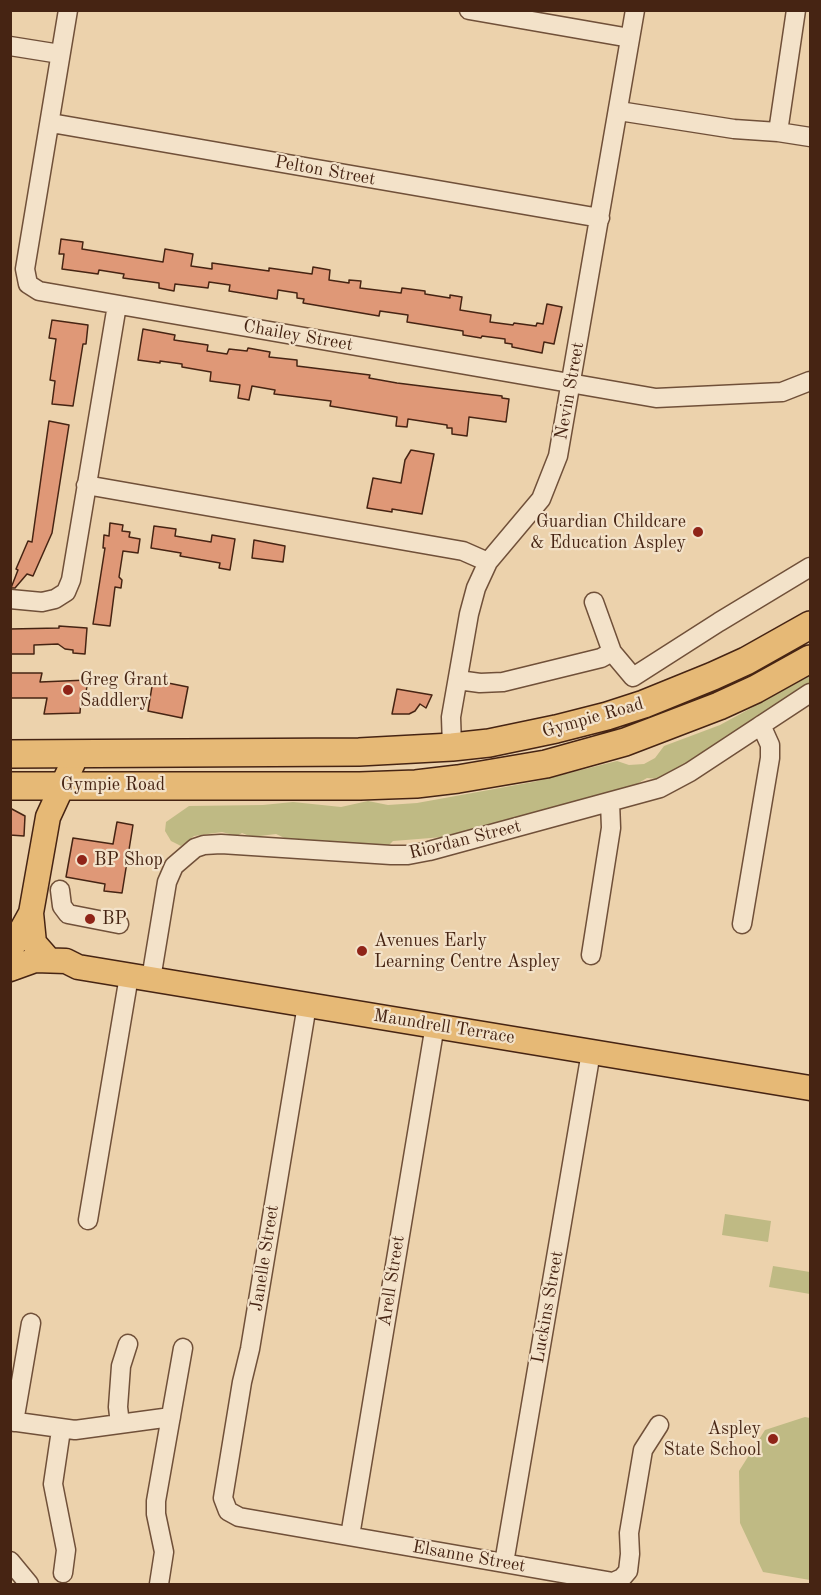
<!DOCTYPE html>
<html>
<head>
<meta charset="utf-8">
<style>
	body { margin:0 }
	#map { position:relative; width:821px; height:1595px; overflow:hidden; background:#ecd2ac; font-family:"Old Standard TT",serif }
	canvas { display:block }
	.frame { position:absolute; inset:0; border:12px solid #462413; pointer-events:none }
</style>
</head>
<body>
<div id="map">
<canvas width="821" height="1595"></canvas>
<div class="frame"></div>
</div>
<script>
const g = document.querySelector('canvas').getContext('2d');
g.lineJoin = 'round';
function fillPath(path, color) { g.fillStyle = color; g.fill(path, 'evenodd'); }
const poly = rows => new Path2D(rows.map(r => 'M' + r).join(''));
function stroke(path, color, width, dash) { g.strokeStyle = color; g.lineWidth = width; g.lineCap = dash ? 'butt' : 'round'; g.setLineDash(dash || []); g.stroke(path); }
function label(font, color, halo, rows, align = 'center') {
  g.font = font + ' "Old Standard TT",serif'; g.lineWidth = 4.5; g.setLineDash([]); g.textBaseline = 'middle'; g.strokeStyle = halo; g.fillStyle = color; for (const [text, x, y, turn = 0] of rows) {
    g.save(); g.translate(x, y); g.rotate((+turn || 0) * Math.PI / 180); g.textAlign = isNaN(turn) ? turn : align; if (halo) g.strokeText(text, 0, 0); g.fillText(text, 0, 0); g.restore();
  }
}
const green = poly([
	[810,676,810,687,659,779,647,778,635,785,456,836,393,841,388,846,291,841,276,834,252,837,242,833,237,836,222,832,194,836,181,846,171,841,165,831,166,822,189,806,263,805,293,802,341,807,368,801,388,805,417,803,533,782,617,761,629,765,644,764,655,758,664,746,720,725],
	[725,1214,771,1221,768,1242,722,1235],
	[773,1266,810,1272,810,1294,769,1287],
	[805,1417,810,1418,810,1580,763,1572,740,1523,739,1471,765,1430]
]);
const building = poly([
	[61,239,83,242,82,249,163,262,165,249,193,254,191,266,212,269,212,263,269,271,269,268,312,274,313,267,330,270,329,280,349,283,349,280,361,281,360,288,401,293,402,288,425,291,425,294,450,298,450,295,462,297,460,310,491,315,490,322,513,325,514,323,536,326,537,323,543,324,547,304,562,307,554,344,544,342,542,353,512,347,512,344,505,343,505,339,482,336,481,338,463,335,463,331,407,322,408,315,380,311,379,316,303,303,304,299,297,298,297,293,278,290,277,299,229,291,230,285,209,282,208,288,175,284,174,291,159,288,159,283,123,278,124,274,99,270,98,274,62,269,64,254,59,254,61,239],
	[52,320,88,325,86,344,83,344,73,406,52,404,55,381,50,380,56,339,49,338,52,320],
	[143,329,175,335,174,340,208,345,207,351,227,354,229,349,247,351,248,348,270,352,269,357,297,360,297,366,370,375,369,378,397,383,502,396,502,398,509,399,506,422,469,417,467,436,452,434,452,428,447,428,447,425,408,419,407,427,396,426,397,417,330,406,331,401,274,394,275,390,252,386,249,400,238,398,240,385,210,381,211,372,182,367,182,364,160,361,160,363,138,360,143,329],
	[49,421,69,425,52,533,33,576,27,574,15,588,11,588,18,570,16,569,28,541,32,542,49,421],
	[411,450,434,454,422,514,392,509,392,512,367,508,373,478,401,483,405,460,411,450],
	[110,523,123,525,122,531,130,532,129,537,140,539,138,553,123,551,119,577,122,580,121,588,115,587,110,626,93,624,105,548,103,548,104,535,109,536,110,523],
	[154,526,176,529,175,536,211,542,212,535,235,539,230,570,219,568,220,563,180,556,181,553,151,548,154,526],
	[254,540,285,546,283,562,252,558,254,540],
	[59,626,87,628,85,654,73,653,73,650,65,649,58,644,34,645,34,654,10,654,10,629,59,628,59,626],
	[10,673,42,673,40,682,88,680,85,698,81,698,80,713,44,714,47,698,10,698,10,673],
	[153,680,188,687,182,718,148,711,153,680],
	[397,689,432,695,426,708,420,704,415,711,409,714,392,714,397,689],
	[10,808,25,816,24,836,10,835,10,808],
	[117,822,133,825,122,893,104,891,105,884,66,877,73,838,113,844,117,822]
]);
const minor = poly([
	[68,10,25,269,28,284,39,291,656,398,782,392,810,381],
	[469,10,630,38],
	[10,46,60,54],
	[619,111,734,129,778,132,810,137],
	[51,123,600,218],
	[778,132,796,10],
	[86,485,463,551,488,562],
	[10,599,42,602,55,599,66,592,71,580,117,305],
	[594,602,612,652,633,677,719,622,810,567],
	[458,680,480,683,503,682,601,658,612,652],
	[452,747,451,717,469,614,476,588,488,562,541,499,558,456,635,10],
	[60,890,62,906,68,914,119,924],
	[742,924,770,758,770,745,761,725],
	[591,955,611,828,610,802],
	[151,979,167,882,174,866,195,848,204,845,221,844,391,855,408,855,429,851,660,788,690,772,810,693],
	[307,1005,250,1349,242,1382,223,1498,228,1511,239,1517,613,1582,622,1578,628,1571,630,1554,629,1533,643,1450,659,1425],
	[88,1220,129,976],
	[10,1421,75,1430,171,1417],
	[14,1422,31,1323],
	[120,1424,118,1407,121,1366,128,1344],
	[61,1430,53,1484,66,1550,63,1573],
	[350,1536,435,1025],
	[10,1561,29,1584],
	[504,1563,591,1052],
	[159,1584,164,1552,156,1514,156,1501,183,1348]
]);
const major = poly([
	[10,951,31,913],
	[48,959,34,943,31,913,48,817,77,754],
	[10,969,35,960,66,961,78,967,810,1088]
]);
const highway = poly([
	[10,754,359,752,452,747,489,743,556,729,607,716,644,704,713,676,746,661,810,625],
	[10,786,360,786,416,784,458,779,546,764,625,742,719,706,756,689,810,659]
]);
const markers = [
	[698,532,6,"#8f2418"],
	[68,690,6,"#8f2418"],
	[82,860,6,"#8f2418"],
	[90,919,6,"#8f2418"],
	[362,951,6,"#8f2418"],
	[773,1439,6,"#8f2418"]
];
const streetNames = [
	["Pelton Street",325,171,10],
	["Chailey Street",298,336,10],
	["Nevin Street",570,391,-80],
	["Gympie Road",593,718,-16],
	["Gympie Road",113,785],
	["Riordan Street",465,840,-14],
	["Maundrell Terrace",444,1027,9],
	["Janelle Street",265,1258,-81],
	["Arell Street",392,1281,-81],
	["Luckins Street",548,1307,-80],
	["Elsanne Street",469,1557,10]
];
const poiNames = [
	["Guardian Childcare",686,522,"right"],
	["& Education Aspley",686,543,"right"],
	["Greg Grant",80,680],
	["Saddlery",80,701],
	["BP Shop",94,860],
	["BP",102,919],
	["Avenues Early",374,941],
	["Learning Centre Aspley",374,962],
	["Aspley",761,1429,"right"],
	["State School",761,1450,"right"]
];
fillPath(green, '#bfba84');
fillPath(building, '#df9877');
stroke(building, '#462413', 1.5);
stroke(minor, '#705039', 21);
stroke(major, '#462413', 27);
stroke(highway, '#462413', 30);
stroke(minor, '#f3e2c9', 18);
stroke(major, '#e6b976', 24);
stroke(highway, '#e6b976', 27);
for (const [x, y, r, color] of markers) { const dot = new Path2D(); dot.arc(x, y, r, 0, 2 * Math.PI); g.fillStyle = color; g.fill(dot); stroke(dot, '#f3e2c9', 2); }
label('18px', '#462413', '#f3e2c9', streetNames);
label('18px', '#462413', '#f3e2c9', poiNames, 'left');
</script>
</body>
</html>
